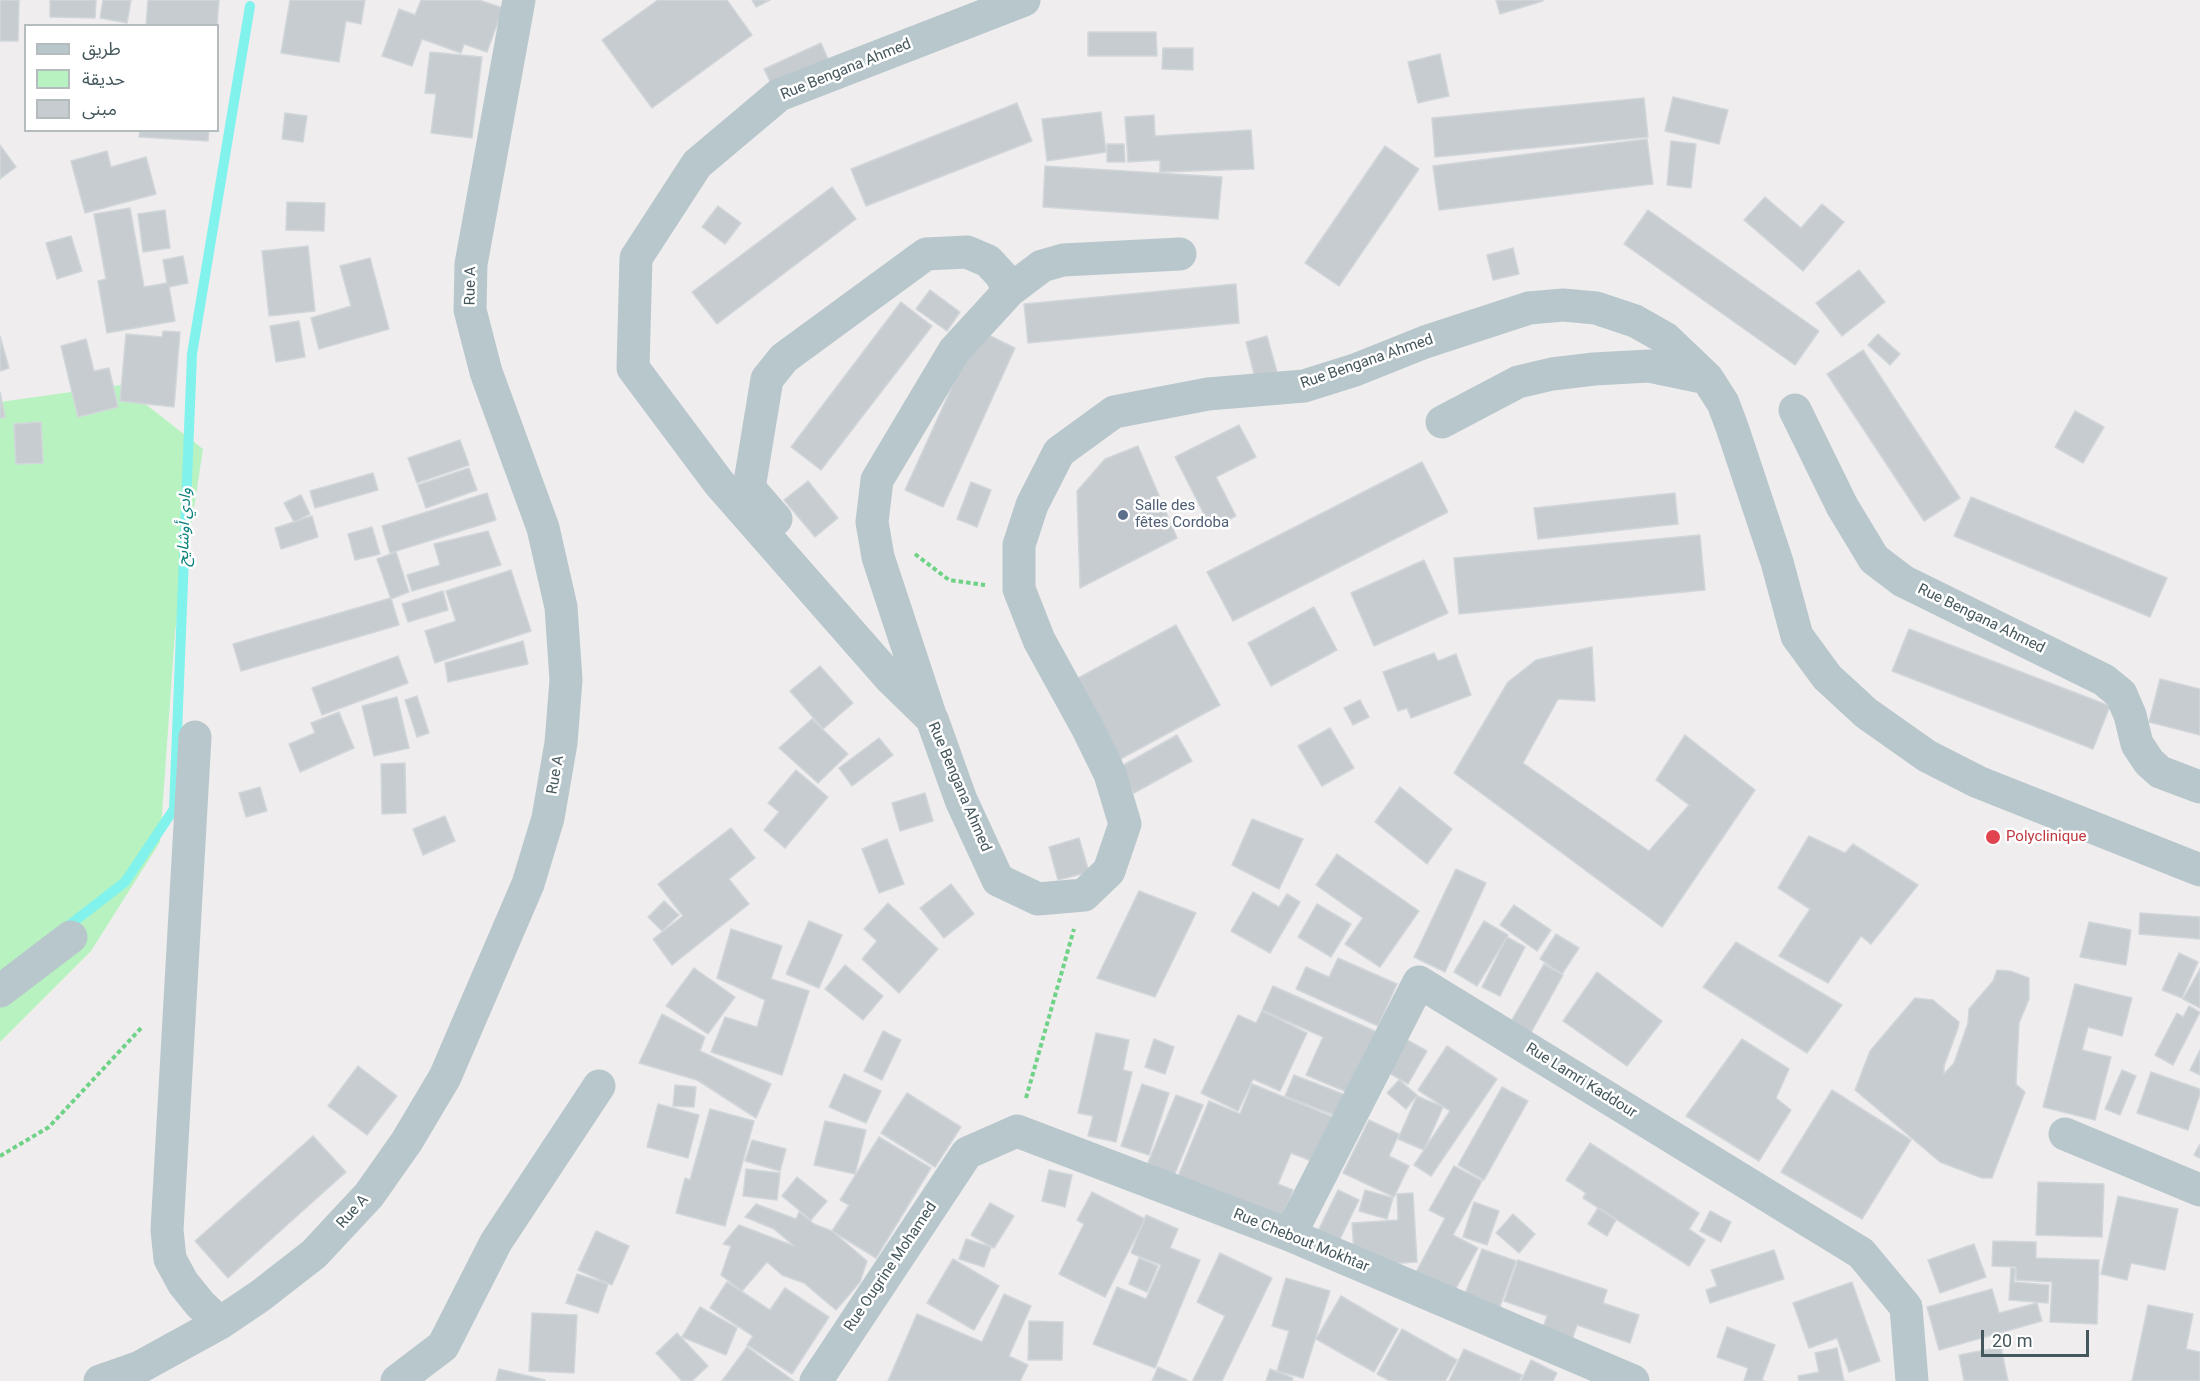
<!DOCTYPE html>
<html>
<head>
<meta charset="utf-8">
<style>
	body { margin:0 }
	#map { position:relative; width:2200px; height:1381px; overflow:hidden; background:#f0edee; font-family:Roboto,"Noto Sans Arabic",sans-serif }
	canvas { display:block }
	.legend { position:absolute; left:24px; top:24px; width:195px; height:108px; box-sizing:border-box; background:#fff; border:2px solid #b4bcbe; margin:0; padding:8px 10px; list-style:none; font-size:18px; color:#44575c }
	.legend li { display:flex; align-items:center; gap:12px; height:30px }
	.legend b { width:30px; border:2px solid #b4bcbe }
	.scale { position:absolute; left:1981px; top:1330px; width:108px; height:27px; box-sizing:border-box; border:3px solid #44575c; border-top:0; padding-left:8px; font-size:18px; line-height:21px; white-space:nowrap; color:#44575c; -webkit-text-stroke:4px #fff; paint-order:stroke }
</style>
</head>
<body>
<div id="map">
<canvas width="2200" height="1381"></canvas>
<ul class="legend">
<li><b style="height:8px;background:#b8c7cc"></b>طريق</li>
<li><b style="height:16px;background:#b8f2c0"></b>حديقة</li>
<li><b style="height:16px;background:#c7ccd1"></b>مبنى</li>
</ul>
<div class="scale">20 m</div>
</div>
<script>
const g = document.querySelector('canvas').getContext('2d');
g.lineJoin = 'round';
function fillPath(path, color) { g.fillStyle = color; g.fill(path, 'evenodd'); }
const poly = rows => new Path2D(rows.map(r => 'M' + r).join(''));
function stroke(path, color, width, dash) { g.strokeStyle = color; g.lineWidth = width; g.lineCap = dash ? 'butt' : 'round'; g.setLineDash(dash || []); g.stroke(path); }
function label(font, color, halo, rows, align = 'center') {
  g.font = font + ' Roboto,"Noto Sans Arabic",sans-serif'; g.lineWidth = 5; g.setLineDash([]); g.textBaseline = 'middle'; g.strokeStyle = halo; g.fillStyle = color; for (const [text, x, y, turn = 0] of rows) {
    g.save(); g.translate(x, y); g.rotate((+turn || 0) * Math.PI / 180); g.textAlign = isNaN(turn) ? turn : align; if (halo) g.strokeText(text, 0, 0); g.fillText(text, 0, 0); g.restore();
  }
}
const green = poly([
	[121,385,203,449,175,632,160,842,91,951,0,1042,0,402]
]);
const stream = poly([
	[63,930,125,882,174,809,192,354,250,6]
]);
const building = poly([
	[0,0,19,0,18,41,0,41,0,0],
	[50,0,96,0,95,18,50,17,50,0],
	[103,0,131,0,127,23,100,18,103,0],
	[148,0,219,0,217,26,146,26,148,0],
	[290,0,365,0,361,24,346,21,339,62,281,53,290,0],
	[421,0,479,0,503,8,487,52,464,44,461,53,422,39,412,66,382,56,399,9,415,15,421,0],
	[658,0,727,0,752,35,652,108,602,40,658,0],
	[752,0,770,0,756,7,752,0],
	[1496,0,1542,0,1543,1,1500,14,1496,0],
	[1088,32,1156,32,1157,56,1088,56,1088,32],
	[821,43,834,73,778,98,764,69,821,43],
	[1163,48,1193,48,1193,70,1162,69,1163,48],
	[430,52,482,57,472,138,431,133,436,94,425,93,430,52],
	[1440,54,1449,96,1418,103,1408,62,1440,54],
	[1673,97,1728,110,1719,144,1665,131,1673,97],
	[1644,98,1648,137,1435,157,1432,118,1644,98],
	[1017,103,1032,141,866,206,851,169,1017,103],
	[1101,112,1106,152,1047,161,1042,119,1101,112],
	[285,113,307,116,303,142,282,139,285,113],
	[1154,115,1155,136,1251,130,1254,169,1160,172,1160,160,1128,162,1125,117,1154,115],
	[140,130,209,130,208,141,139,137,140,130],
	[1647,139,1653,184,1439,210,1433,166,1647,139],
	[1671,141,1696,144,1691,188,1667,185,1671,141],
	[1107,144,1124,144,1125,162,1107,162,1107,144],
	[0,145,16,167,0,179,0,145],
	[1385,146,1419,169,1339,286,1305,263,1385,146],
	[107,151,111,167,146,157,156,194,85,213,71,161,107,151],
	[1045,166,1222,177,1218,219,1043,207,1045,166],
	[832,187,856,219,717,324,692,292,832,187],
	[1765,197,1801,228,1822,204,1844,222,1803,271,1744,220,1765,197],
	[287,202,325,203,324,231,286,230,287,202],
	[718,206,741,223,725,244,702,227,718,206],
	[130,208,144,287,167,283,163,260,183,256,188,283,169,287,175,321,107,333,98,281,106,279,94,214,130,208],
	[165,210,170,248,143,252,138,214,165,210],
	[1648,210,1819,331,1795,365,1624,244,1648,210],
	[71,236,82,271,57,279,46,243,71,236],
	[308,246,315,311,269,316,262,251,308,246],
	[1513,248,1519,274,1493,280,1487,255,1513,248],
	[370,258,389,329,319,349,311,318,351,306,340,266,370,258],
	[1859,270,1885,302,1842,336,1816,303,1859,270],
	[1236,284,1239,323,1028,343,1024,304,1236,284],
	[930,290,960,312,947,331,916,309,930,290],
	[901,302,932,326,821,470,791,447,901,302],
	[299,321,305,357,276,362,270,326,299,321],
	[978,330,1015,348,943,507,905,490,978,330],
	[163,331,180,332,174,407,120,401,126,334,162,337,163,331],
	[1878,334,1900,354,1890,365,1868,345,1878,334],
	[0,336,9,368,0,371,0,336],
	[1267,336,1277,372,1255,378,1246,342,1267,336],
	[86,339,94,371,109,368,118,407,78,417,61,346,86,339],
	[1863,350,1960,498,1924,521,1827,374,1863,350],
	[0,392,5,417,0,418,0,392],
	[2075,411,2104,427,2083,463,2055,447,2075,411],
	[41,422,43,463,16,464,14,424,41,422],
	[1239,425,1256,457,1216,477,1236,516,1211,528,1175,457,1239,425],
	[460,440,469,465,417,483,408,458,460,440],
	[1138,446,1177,538,1080,588,1077,491,1105,459,1138,446],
	[1422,462,1448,512,1233,621,1207,572,1422,462],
	[469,468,477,490,426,508,418,485,469,468],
	[373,473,378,490,315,508,310,491,373,473],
	[808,481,838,518,815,537,784,500,808,481],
	[971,482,991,490,977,527,957,519,971,482],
	[487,493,496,520,390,553,382,526,487,493],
	[1675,493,1678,524,1538,539,1534,508,1675,493],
	[301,495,310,514,294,522,284,503,301,495],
	[1971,497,2167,578,2150,617,1954,536,1971,497],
	[312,516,318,537,281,549,275,528,312,516],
	[372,527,380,554,355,560,348,534,372,527],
	[488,531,501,565,412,591,407,575,440,565,434,544,488,531],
	[1700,535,1705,590,1459,614,1454,558,1700,535],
	[396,552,409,592,391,599,377,559,396,552],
	[1424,560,1448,613,1374,646,1351,593,1424,560],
	[511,570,531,631,435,663,425,631,456,621,446,591,511,570],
	[443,591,448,610,408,622,402,604,443,591],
	[391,598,399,625,241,671,233,644,391,598],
	[1314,607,1337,650,1271,686,1248,643,1314,607],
	[1176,625,1220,705,1113,763,1069,683,1176,625],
	[1909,629,2110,706,2093,749,1892,671,1909,629],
	[523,641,528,664,448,682,445,663,523,641],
	[1592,647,1595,701,1558,699,1523,763,1649,851,1689,805,1656,780,1685,735,1755,790,1662,927,1454,773,1508,682,1536,660,1592,647],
	[1434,653,1438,661,1456,654,1471,695,1411,718,1407,708,1398,711,1383,672,1434,653],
	[398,656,408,683,322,715,312,688,398,656],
	[820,666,853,703,823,729,790,691,820,666],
	[2160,679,2200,689,2200,735,2149,722,2160,679],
	[417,696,429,733,417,737,405,700,417,696],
	[397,697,409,748,374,756,362,706,397,697],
	[1360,700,1369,717,1353,725,1344,708,1360,700],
	[339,712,354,748,300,772,289,744,315,733,311,723,339,712],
	[812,719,848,754,818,783,779,748,812,719],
	[1330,728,1354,768,1322,786,1298,746,1330,728],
	[1177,735,1192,761,1134,793,1120,767,1177,735],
	[879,738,893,755,852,786,839,768,879,738],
	[405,763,406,813,382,814,381,764,405,763],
	[796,770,828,797,785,848,764,830,779,812,768,803,796,770],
	[260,787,267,811,246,817,239,793,260,787],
	[1400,787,1452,829,1427,864,1375,822,1400,787],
	[925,793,933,821,900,831,892,803,925,793],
	[445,816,455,841,423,855,413,829,445,816],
	[1252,819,1303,839,1279,889,1232,865,1252,819],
	[731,828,755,858,729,879,749,904,672,965,653,939,683,916,658,884,731,828],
	[1809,836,1845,853,1853,844,1918,885,1871,944,1861,936,1828,983,1779,956,1810,909,1778,888,1809,836],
	[1079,838,1089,872,1058,880,1049,847,1079,838],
	[887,839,904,884,879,893,862,849,887,839],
	[1337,854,1419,911,1380,967,1345,944,1363,918,1316,885,1337,854],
	[1456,869,1486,883,1445,972,1414,957,1456,869],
	[951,884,974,914,944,938,920,908,951,884],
	[1139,891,1196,913,1155,997,1097,978,1139,891],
	[1253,892,1279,907,1287,894,1300,902,1270,953,1231,931,1253,892],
	[664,901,679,915,662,931,648,917,664,901],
	[888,903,938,949,899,993,862,959,877,941,864,929,888,903],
	[1317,904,1351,924,1331,957,1298,937,1317,904],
	[1514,905,1551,930,1537,951,1500,925,1514,905],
	[2140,913,2200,917,2200,939,2139,934,2140,913],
	[809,921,842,935,819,988,786,974,809,921],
	[1484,921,1508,935,1477,986,1454,972,1484,921],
	[2089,922,2131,930,2126,965,2080,957,2089,922],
	[731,929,782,946,771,979,809,991,782,1075,711,1052,725,1017,757,1027,765,1000,717,978,731,929],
	[1556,934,1579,948,1562,974,1540,959,1556,934],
	[1507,937,1525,947,1500,996,1482,987,1507,937],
	[1736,942,1842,1005,1807,1053,1703,987,1736,942],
	[2179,953,2198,962,2182,998,2162,990,2179,953],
	[1338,958,1397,984,1378,1026,1296,989,1306,967,1329,977,1338,958],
	[1544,964,1563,975,1529,1036,1509,1025,1544,964],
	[845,965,883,996,863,1020,825,989,845,965],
	[694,968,735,997,708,1034,666,1006,694,968],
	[2200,969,2200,1008,2183,999,2200,969],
	[1997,970,2010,971,2029,978,2029,999,2019,1023,2016,1084,2025,1092,1992,1178,1982,1178,1940,1162,1855,1090,1870,1051,1915,998,1933,1000,1959,1022,1958,1028,1944,1066,1944,1074,1954,1063,1968,1023,1969,1009,1993,981,1997,970],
	[1597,972,1662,1021,1627,1066,1563,1021,1597,972],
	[2075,984,2132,998,2122,1036,2088,1027,2082,1050,2111,1057,2095,1120,2043,1107,2075,984],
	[1273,986,1377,1032,1349,1093,1306,1075,1323,1037,1262,1010,1273,986],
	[2189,1006,2200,1012,2173,1065,2155,1055,2177,1013,2183,1017,2189,1006],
	[1262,1011,1307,1033,1280,1091,1253,1079,1238,1111,1201,1093,1238,1015,1256,1023,1262,1011],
	[662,1014,705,1037,700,1051,771,1084,756,1118,697,1080,639,1063,662,1014],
	[883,1031,901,1040,882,1080,864,1071,883,1031],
	[1096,1033,1129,1040,1123,1070,1132,1072,1116,1142,1088,1136,1093,1116,1078,1113,1096,1033],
	[1400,1036,1427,1051,1408,1084,1382,1069,1400,1036],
	[1154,1039,1174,1047,1165,1074,1145,1067,1154,1039],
	[1742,1039,1789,1069,1776,1098,1791,1110,1759,1161,1686,1116,1742,1039],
	[1447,1046,1497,1079,1431,1176,1414,1165,1450,1111,1418,1090,1447,1046],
	[2200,1050,2200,1075,2190,1070,2200,1050],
	[358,1066,397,1096,367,1135,328,1106,358,1066],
	[2122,1070,2136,1076,2120,1115,2105,1109,2122,1070],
	[2151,1072,2200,1089,2200,1094,2188,1130,2137,1113,2151,1072],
	[844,1074,881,1091,866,1123,829,1107,844,1074],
	[1294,1075,1348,1096,1339,1117,1285,1096,1294,1075],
	[1399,1080,1417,1095,1406,1109,1387,1093,1399,1080],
	[1142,1084,1169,1093,1149,1155,1121,1146,1142,1084],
	[1252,1084,1333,1117,1314,1162,1291,1153,1278,1184,1293,1190,1280,1223,1176,1181,1209,1101,1240,1114,1252,1084],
	[675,1085,696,1087,694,1107,673,1106,675,1085],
	[1502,1087,1528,1101,1484,1180,1458,1165,1502,1087],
	[1832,1090,1911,1140,1862,1219,1781,1172,1832,1090],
	[907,1093,961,1127,935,1167,881,1133,907,1093],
	[1176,1095,1203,1105,1174,1176,1147,1165,1176,1095],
	[1417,1096,1443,1107,1424,1150,1398,1139,1417,1096],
	[658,1104,699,1115,688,1158,647,1147,658,1104],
	[710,1109,754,1121,725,1226,676,1213,685,1178,690,1180,710,1109],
	[1369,1120,1399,1134,1389,1156,1409,1166,1394,1197,1343,1173,1369,1120],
	[825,1121,866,1130,855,1174,814,1165,825,1121],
	[313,1136,346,1172,228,1278,195,1241,313,1136],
	[879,1137,931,1168,876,1258,832,1231,849,1205,840,1200,879,1137],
	[752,1140,786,1149,780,1171,745,1161,752,1140],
	[1590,1143,1699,1213,1689,1229,1705,1240,1689,1266,1583,1198,1586,1193,1566,1180,1590,1143],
	[2200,1144,2200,1158,2194,1155,2200,1144],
	[1454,1166,1482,1181,1453,1235,1478,1248,1453,1294,1415,1274,1445,1218,1429,1210,1454,1166],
	[746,1169,780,1173,777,1200,743,1196,746,1169],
	[1049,1170,1072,1175,1065,1207,1042,1201,1049,1170],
	[797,1177,827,1201,811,1220,782,1196,797,1177],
	[2038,1182,2104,1184,2102,1237,2036,1235,2038,1182],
	[1338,1190,1359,1200,1336,1247,1315,1237,1338,1190],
	[1365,1190,1393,1198,1387,1219,1359,1211,1365,1190],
	[1092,1192,1145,1219,1105,1297,1059,1274,1084,1224,1077,1220,1092,1192],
	[1413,1193,1417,1262,1355,1266,1352,1223,1398,1220,1397,1194,1413,1193],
	[2118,1196,2178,1209,2165,1270,2131,1263,2127,1280,2101,1274,2118,1196],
	[1474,1202,1499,1211,1487,1245,1463,1237,1474,1202],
	[990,1203,1014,1216,994,1248,971,1235,990,1203],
	[756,1204,796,1219,799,1212,814,1224,832,1231,867,1261,860,1282,836,1310,804,1283,782,1275,767,1262,742,1291,721,1275,731,1246,723,1244,739,1225,794,1246,774,1229,745,1217,756,1204],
	[1598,1208,1616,1220,1607,1236,1588,1224,1598,1208],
	[1710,1211,1731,1222,1721,1242,1700,1231,1710,1211],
	[1513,1214,1535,1234,1519,1253,1496,1233,1513,1214],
	[1146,1215,1178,1229,1170,1248,1200,1260,1155,1368,1093,1344,1117,1287,1146,1299,1161,1265,1131,1253,1146,1215],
	[596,1231,629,1246,612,1285,578,1270,596,1231],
	[966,1239,991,1247,984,1267,959,1259,966,1239],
	[1993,1241,2036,1242,2036,1258,2099,1260,2097,1324,2050,1322,2052,1282,2016,1280,2016,1267,1992,1266,1993,1241],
	[1974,1244,1986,1277,1940,1293,1928,1260,1974,1244],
	[1482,1249,1516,1261,1497,1315,1462,1302,1482,1249],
	[1774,1250,1784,1279,1710,1303,1706,1290,1717,1286,1711,1270,1774,1250],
	[1220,1253,1272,1278,1222,1381,1195,1381,1193,1380,1225,1316,1197,1302,1220,1253],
	[1139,1258,1158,1266,1147,1292,1129,1284,1139,1258],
	[953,1259,999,1286,974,1330,927,1303,953,1259],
	[1518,1260,1607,1290,1603,1303,1639,1315,1630,1343,1577,1325,1569,1349,1539,1339,1547,1316,1504,1301,1518,1260],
	[2011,1268,2015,1269,2014,1282,2049,1285,2048,1303,2009,1300,2011,1268],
	[577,1274,608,1284,598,1313,566,1303,577,1274],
	[1286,1278,1330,1291,1303,1378,1277,1371,1289,1331,1272,1326,1286,1278],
	[727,1282,770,1310,785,1288,829,1317,792,1374,747,1345,753,1336,710,1308,727,1282],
	[1852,1282,1880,1361,1849,1372,1837,1338,1809,1348,1793,1303,1852,1282],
	[1992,1289,1999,1313,2037,1303,2042,1321,1939,1350,1927,1307,1992,1289],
	[1004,1294,1031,1306,1009,1356,1028,1365,1020,1381,888,1381,917,1314,982,1342,1004,1294],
	[1341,1296,1398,1329,1374,1372,1316,1339,1341,1296],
	[2148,1305,2193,1314,2186,1349,2200,1352,2200,1381,2132,1381,2148,1305],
	[700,1307,737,1328,726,1355,682,1337,700,1307],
	[532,1313,577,1315,574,1373,529,1371,532,1313],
	[1029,1321,1063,1322,1062,1360,1028,1360,1029,1321],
	[1727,1327,1775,1345,1762,1380,1764,1381,1744,1381,1748,1368,1717,1357,1727,1327],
	[1402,1329,1457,1360,1445,1381,1390,1381,1377,1374,1402,1329],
	[677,1333,708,1366,692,1381,682,1381,656,1353,677,1333],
	[747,1347,794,1381,722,1381,747,1347],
	[2001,1347,2008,1381,1964,1381,1959,1355,2001,1347],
	[1837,1348,1844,1381,1799,1381,1798,1376,1819,1372,1815,1353,1837,1348],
	[1464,1349,1522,1375,1519,1381,1449,1381,1464,1349],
	[1531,1360,1557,1373,1553,1381,1521,1381,1531,1360],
	[1158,1367,1187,1380,1187,1381,1152,1381,1158,1367],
	[499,1369,545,1380,544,1381,496,1381,499,1369],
	[1270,1369,1293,1378,1292,1381,1266,1381,1270,1369]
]);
const path = poly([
	[915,554,949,580,985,585],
	[1026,1098,1074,929],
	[0,1156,49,1127,143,1026]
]);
const minor = poly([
	[1024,0,779,95,697,164,636,258,633,368,719,483,891,679,932,719,961,800,998,880,1038,899,1084,895,1109,871,1125,824,1110,774,1088,729,1039,640,1019,589,1019,545,1032,505,1059,452,1114,412,1208,394,1304,386,1355,370,1425,342,1529,308,1563,305,1596,308,1635,321,1665,338,1707,378,1723,403,1732,427,1777,562,1797,636,1827,677,1866,713,1927,756,1978,782,2200,870],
	[1795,410,1842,506,1874,559,1903,581,2104,680,2121,694,2130,715,2137,744,2149,762,2160,772,2200,787],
	[1442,422,1518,382,1552,374,1594,369,1649,366,1707,378],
	[776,519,749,488,767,379,784,358,926,254,967,252,988,261,1001,275,1009,291],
	[930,715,878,557,872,522,877,480,954,351,1009,291,1042,266,1063,260,1180,254],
	[195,737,167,1230,170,1259,183,1283,200,1304,220,1323],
	[0,991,71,937],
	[2065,1134,2200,1190],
	[1290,1235,1419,982,1861,1253,1906,1307,1912,1381],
	[100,1381,140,1367,220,1323,260,1296,314,1254,369,1195,407,1141,445,1077,528,884,548,818,561,743,566,680,561,607,543,528,486,372,470,310,471,264,519,0],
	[397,1381,443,1346,496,1242,599,1086],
	[816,1381,967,1153,1017,1131,1290,1235,1633,1381]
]);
const markers = [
	[1123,515,6,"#5c6f8a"],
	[1993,837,8,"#e0444e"]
];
const streetNames = [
	["Rue Bengana Ahmed",846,70,-22],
	["Rue A",471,286,-89],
	["Rue Bengana Ahmed",1367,362,-19],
	["Rue Bengana Ahmed",1981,619,26],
	["Rue A",556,775,-80],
	["Rue Bengana Ahmed",959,787,67],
	["Rue Lamri Kaddour",1581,1081,32],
	["Rue A",353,1212,-48],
	["Rue Chebout Mokhtar",1301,1241,22],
	["Rue Ougrine Mohamed",891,1267,-56]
];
const serviceNames = [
	["Salle des",1135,506],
	["fêtes Cordoba",1135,523]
];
const healthNames = [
	["Polyclinique",2006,837]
];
const waterNames = [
	["وادي أوشايح",185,527,-88]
];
fillPath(green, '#b8f2c0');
stroke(stream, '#82f2ec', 10);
fillPath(building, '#c7ccd1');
stroke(building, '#d1d6da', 1.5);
stroke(path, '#6ed287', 4, [4.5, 3]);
stroke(minor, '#b8c7cc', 33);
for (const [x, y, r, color] of markers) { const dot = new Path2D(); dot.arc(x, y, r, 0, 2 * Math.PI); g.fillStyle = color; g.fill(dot); stroke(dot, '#fff', 2); }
label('15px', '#44575c', '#fff', streetNames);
label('15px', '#4e5e75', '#fff', serviceNames, 'left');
label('15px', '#be3a42', '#fff', healthNames, 'left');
label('italic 16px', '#07817b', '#fff', waterNames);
</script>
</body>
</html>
